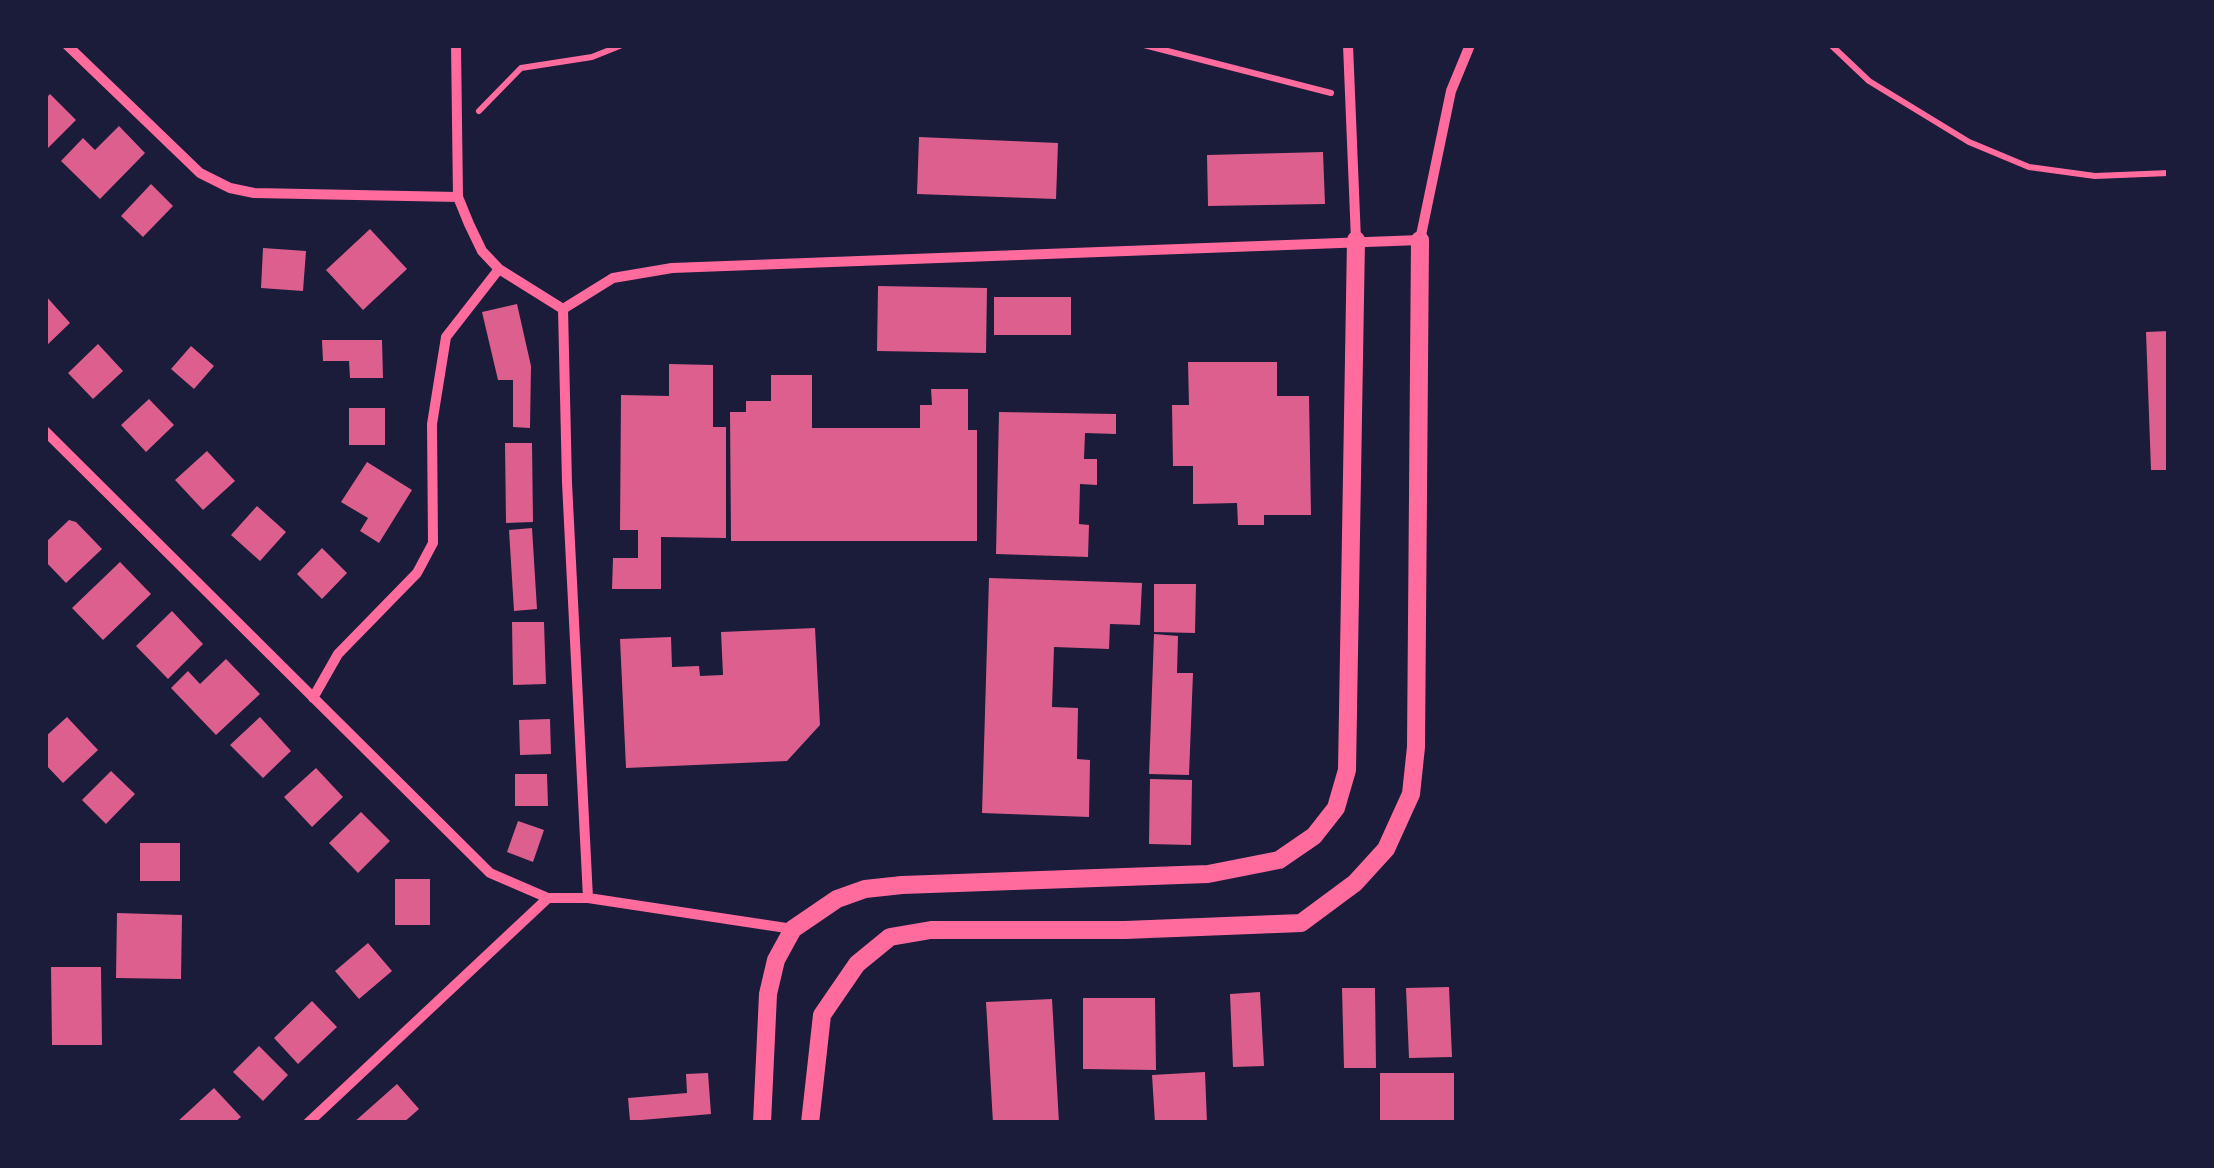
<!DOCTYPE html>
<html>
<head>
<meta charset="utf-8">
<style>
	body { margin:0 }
	#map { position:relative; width:2214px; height:1168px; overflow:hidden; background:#1b1b3a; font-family:Inter,sans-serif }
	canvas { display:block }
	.frame { position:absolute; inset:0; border:48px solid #1b1b3a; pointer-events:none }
</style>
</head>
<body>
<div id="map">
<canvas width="2214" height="1168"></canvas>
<div class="frame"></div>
</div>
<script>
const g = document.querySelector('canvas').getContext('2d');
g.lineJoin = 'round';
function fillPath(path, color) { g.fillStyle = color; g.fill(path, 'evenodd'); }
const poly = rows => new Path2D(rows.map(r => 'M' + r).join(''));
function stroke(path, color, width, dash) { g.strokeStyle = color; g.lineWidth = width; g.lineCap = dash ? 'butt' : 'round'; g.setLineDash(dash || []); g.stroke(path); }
const building = poly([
	[50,94,76,120,48,148,45,99],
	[119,126,145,153,100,199,61,161,83,138,95,150],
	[919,137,1058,143,1056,199,917,194],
	[1323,152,1325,204,1208,206,1207,155],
	[151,184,173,206,143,237,121,216],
	[370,229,407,269,363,310,326,270],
	[263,248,306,251,303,291,261,288],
	[878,286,987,288,986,353,877,351],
	[45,295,70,323,45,347],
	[994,297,1071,297,1071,335,994,335],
	[517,304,531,366,530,428,513,427,513,380,498,380,482,312],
	[2169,331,2169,470,2151,470,2146,332],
	[322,340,382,340,383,378,350,378,349,361,323,361],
	[98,344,123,371,93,399,68,373],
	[191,346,214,366,194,389,171,369],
	[1188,362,1277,362,1277,396,1309,396,1311,515,1264,515,1264,525,1238,525,1237,503,1193,504,1193,466,1173,466,1172,405,1189,405],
	[669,364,713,365,713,427,726,427,726,538,661,537,661,589,612,589,613,558,638,558,638,530,620,530,621,395,669,396],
	[771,375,812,375,812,428,920,428,920,405,932,405,931,389,968,389,968,430,977,430,977,541,731,541,730,412,746,412,746,401,771,401],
	[149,399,174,425,146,452,121,425],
	[349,408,385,408,385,445,349,445],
	[999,412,1116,414,1116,434,1085,433,1084,459,1097,459,1097,485,1080,484,1079,524,1089,525,1088,557,996,554],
	[505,443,532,443,533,522,506,523],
	[207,451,235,481,203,510,175,480],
	[367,462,412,490,379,543,360,531,368,518,341,502],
	[257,506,286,532,260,561,231,535],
	[69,520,76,522,102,549,66,583,45,561,45,543],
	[532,528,537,609,514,611,509,530],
	[322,548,347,573,322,599,297,574],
	[120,562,151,594,103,640,72,608],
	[989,578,1142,583,1140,625,1110,624,1109,649,1054,647,1052,707,1078,708,1077,759,1090,760,1089,817,982,813],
	[1154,584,1196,584,1195,633,1154,632],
	[172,611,203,644,168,679,136,646],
	[512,622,544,622,546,684,513,685],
	[815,628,820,725,787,761,626,768,620,639,671,637,672,667,699,666,700,676,723,675,721,632],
	[1154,634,1178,636,1177,673,1193,673,1189,775,1149,774],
	[226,659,260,694,216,735,171,688,188,671,200,684],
	[67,717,98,750,63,783,45,764,45,737],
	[260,717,291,751,263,778,230,745],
	[550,719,551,754,520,755,519,720],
	[316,768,343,797,312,827,284,797],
	[111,771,135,794,106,824,82,800],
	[515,774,547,774,548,806,515,806],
	[1150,779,1192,780,1191,845,1149,844],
	[361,812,390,841,358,873,329,843],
	[518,821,544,830,533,862,507,852],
	[140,843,180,843,180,881,140,881],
	[395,879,430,879,430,925,395,925],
	[117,913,182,915,181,979,116,978],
	[368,943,392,971,359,999,335,971],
	[51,967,101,967,102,1045,52,1045],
	[1449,987,1452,1057,1409,1058,1406,988],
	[1342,988,1375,988,1376,1068,1344,1068],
	[1260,992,1264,1066,1233,1067,1230,994],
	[1083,998,1155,998,1156,1070,1083,1069],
	[1052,999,1059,1123,993,1123,986,1002],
	[312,1001,337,1027,298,1064,274,1038],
	[259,1046,288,1075,263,1101,233,1072],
	[1205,1072,1207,1123,1155,1123,1152,1075],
	[708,1073,711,1114,630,1121,628,1098,687,1093,686,1074],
	[1380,1073,1454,1073,1454,1123,1380,1123],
	[397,1084,419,1109,403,1123,353,1123],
	[214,1088,241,1117,234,1123,176,1123]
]);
const path = poly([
	[1144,45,1331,93],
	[1831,45,1869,81,1969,142,2029,167,2095,176,2169,173],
	[479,111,521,68,592,57,622,45]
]);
const minor = poly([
	[67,45,200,173,230,188,254,193,458,197],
	[456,45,458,197,469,224,482,251,499,269,563,309],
	[1348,45,1356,240],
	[563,309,613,278,672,268,1420,240,1451,91,1470,45],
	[563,309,567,483,588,898],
	[45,431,490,873,548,898,588,898,793,929],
	[313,698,338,654,417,573,433,543,432,424,446,337,499,269],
	[308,1123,548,898]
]);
const tertiary = poly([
	[762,1123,768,994,776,960,793,929,837,899,865,889,902,885,1208,874,1279,860,1314,836,1336,808,1347,770,1356,240],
	[810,1123,822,1015,857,964,890,937,931,930,1125,930,1301,923,1355,883,1386,849,1411,794,1416,747,1420,240]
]);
fillPath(building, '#dd5f8e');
stroke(path, '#ff6b9d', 6);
stroke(minor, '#ff6b9d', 10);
stroke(tertiary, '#ff6b9d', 18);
</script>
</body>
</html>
